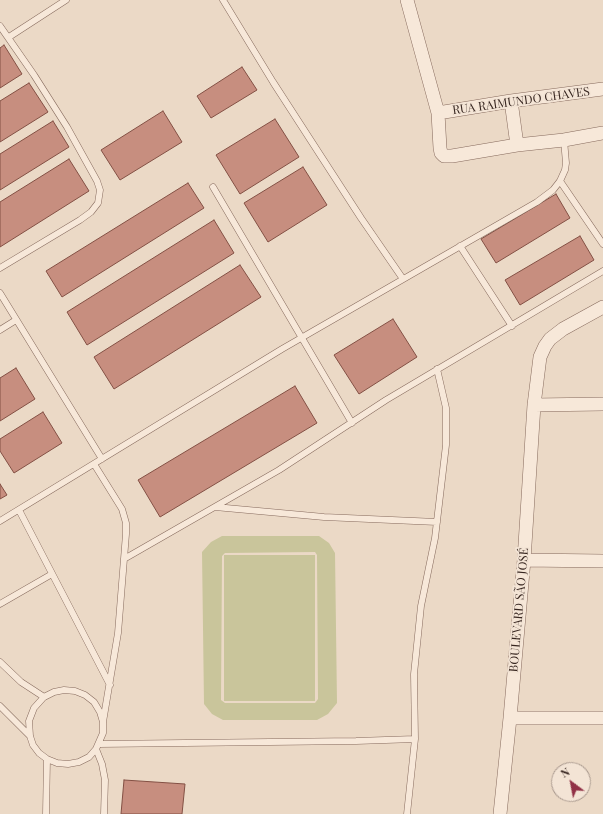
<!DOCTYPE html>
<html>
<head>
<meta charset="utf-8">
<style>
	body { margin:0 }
	#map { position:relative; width:603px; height:814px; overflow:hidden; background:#ebd9c6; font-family:"Playfair Display",serif }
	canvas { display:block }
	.north { position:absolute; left:551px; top:762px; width:40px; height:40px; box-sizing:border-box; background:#f3e4d5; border:1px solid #a8988d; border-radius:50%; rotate:328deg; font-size:11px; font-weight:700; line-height:16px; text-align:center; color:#372620 }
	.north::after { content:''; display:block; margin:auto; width:14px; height:18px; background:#913146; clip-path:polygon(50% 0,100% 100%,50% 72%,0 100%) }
</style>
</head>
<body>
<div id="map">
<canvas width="603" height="814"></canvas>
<div class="north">N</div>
</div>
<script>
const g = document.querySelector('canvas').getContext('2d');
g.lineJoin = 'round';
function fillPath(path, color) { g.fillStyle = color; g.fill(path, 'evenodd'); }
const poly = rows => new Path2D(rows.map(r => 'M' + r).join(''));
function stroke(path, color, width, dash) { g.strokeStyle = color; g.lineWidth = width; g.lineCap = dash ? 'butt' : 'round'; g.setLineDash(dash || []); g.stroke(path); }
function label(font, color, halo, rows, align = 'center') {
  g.font = font + ' "Playfair Display",serif'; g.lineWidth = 3.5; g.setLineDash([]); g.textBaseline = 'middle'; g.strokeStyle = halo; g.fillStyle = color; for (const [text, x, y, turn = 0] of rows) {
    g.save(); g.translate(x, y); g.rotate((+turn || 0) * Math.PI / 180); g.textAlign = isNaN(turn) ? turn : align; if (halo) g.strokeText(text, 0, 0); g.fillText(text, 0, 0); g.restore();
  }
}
const green = poly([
	[222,536,319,536,329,543,335,553,337,703,328,714,317,720,223,720,212,714,204,704,202,552,211,542],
	[225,553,315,552,317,555,318,699,315,703,225,703,221,700,222,556],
	[224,555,315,555,315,701,224,701]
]);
const building = poly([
	[4,45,22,74,0,88,0,48,4,45],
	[242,67,257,90,211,118,197,96,242,67],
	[29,83,48,112,0,142,0,101,29,83],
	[163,111,182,142,120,180,101,150,163,111],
	[275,119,299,157,240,194,216,155,275,119],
	[53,121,69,147,0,190,0,154,53,121],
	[69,159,89,191,0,247,0,202,69,159],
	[303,167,327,205,268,242,244,203,303,167],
	[188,183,204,208,62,297,46,271,188,183],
	[556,194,570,218,496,263,481,239,556,194],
	[214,220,234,253,87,345,67,312,214,220],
	[580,236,594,260,520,305,505,280,580,236],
	[240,265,261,297,114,389,94,357,240,265],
	[393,319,417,357,359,394,334,355,393,319],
	[16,368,35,399,0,421,0,378,16,368],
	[295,386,317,423,160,517,138,480,295,386],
	[43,412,62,443,14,473,0,451,0,439,43,412],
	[0,484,7,495,0,499,0,484],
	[124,780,185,784,182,814,121,814,124,780]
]);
const service = poly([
	[223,0,273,82,361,218,403,279],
	[0,26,34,75,67,127,97,181,100,190,98,203,91,212,80,220,0,268],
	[9,37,66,0],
	[560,181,603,244],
	[213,187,352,423],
	[460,246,512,326],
	[0,293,102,459],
	[0,330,16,320],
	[94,464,122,509,126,523,126,534,118,633,103,722,103,733,96,749,89,757,79,762,68,764,57,763,47,759,39,753,33,745,30,736,29,721,34,708,44,697,54,692,64,690,75,691,85,695,94,702,100,712,103,722],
	[215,507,324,517,437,522],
	[19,510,110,685],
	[0,521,282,349,537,202,553,190,560,181,565,170,566,163,564,140],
	[124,559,279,470,386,400,603,271],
	[0,604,52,574],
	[0,662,21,682,44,697],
	[0,706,30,736],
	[99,744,356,741,415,739],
	[96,749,102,764,105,780,104,814],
	[46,814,47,759],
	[407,814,415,739,414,674,421,606,435,538,446,445,446,408,437,369]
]);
const minor = poly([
	[407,0,438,113,440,148,441,153,444,156,452,156,517,145,564,140,603,133],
	[511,101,517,145],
	[438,113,511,101,603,89],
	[534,405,603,404],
	[524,560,603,561],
	[510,718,603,718],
	[500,814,510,718,524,560,534,405,540,357,545,346,550,339,563,329,603,307]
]);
const streetNames = [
	["RUA RAIMUNDO CHAVES",521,101,-8],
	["BOULEVARD SÃO JOSÉ",519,610,-85]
];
fillPath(green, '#c9c59b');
fillPath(building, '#c78e7f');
stroke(building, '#835044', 1);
stroke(service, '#866a5d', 7);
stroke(minor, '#866a5d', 14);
stroke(service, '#f7e8d9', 6);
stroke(minor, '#f7e8d9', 13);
label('12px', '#372620', '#f3e4d5', streetNames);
</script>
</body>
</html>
